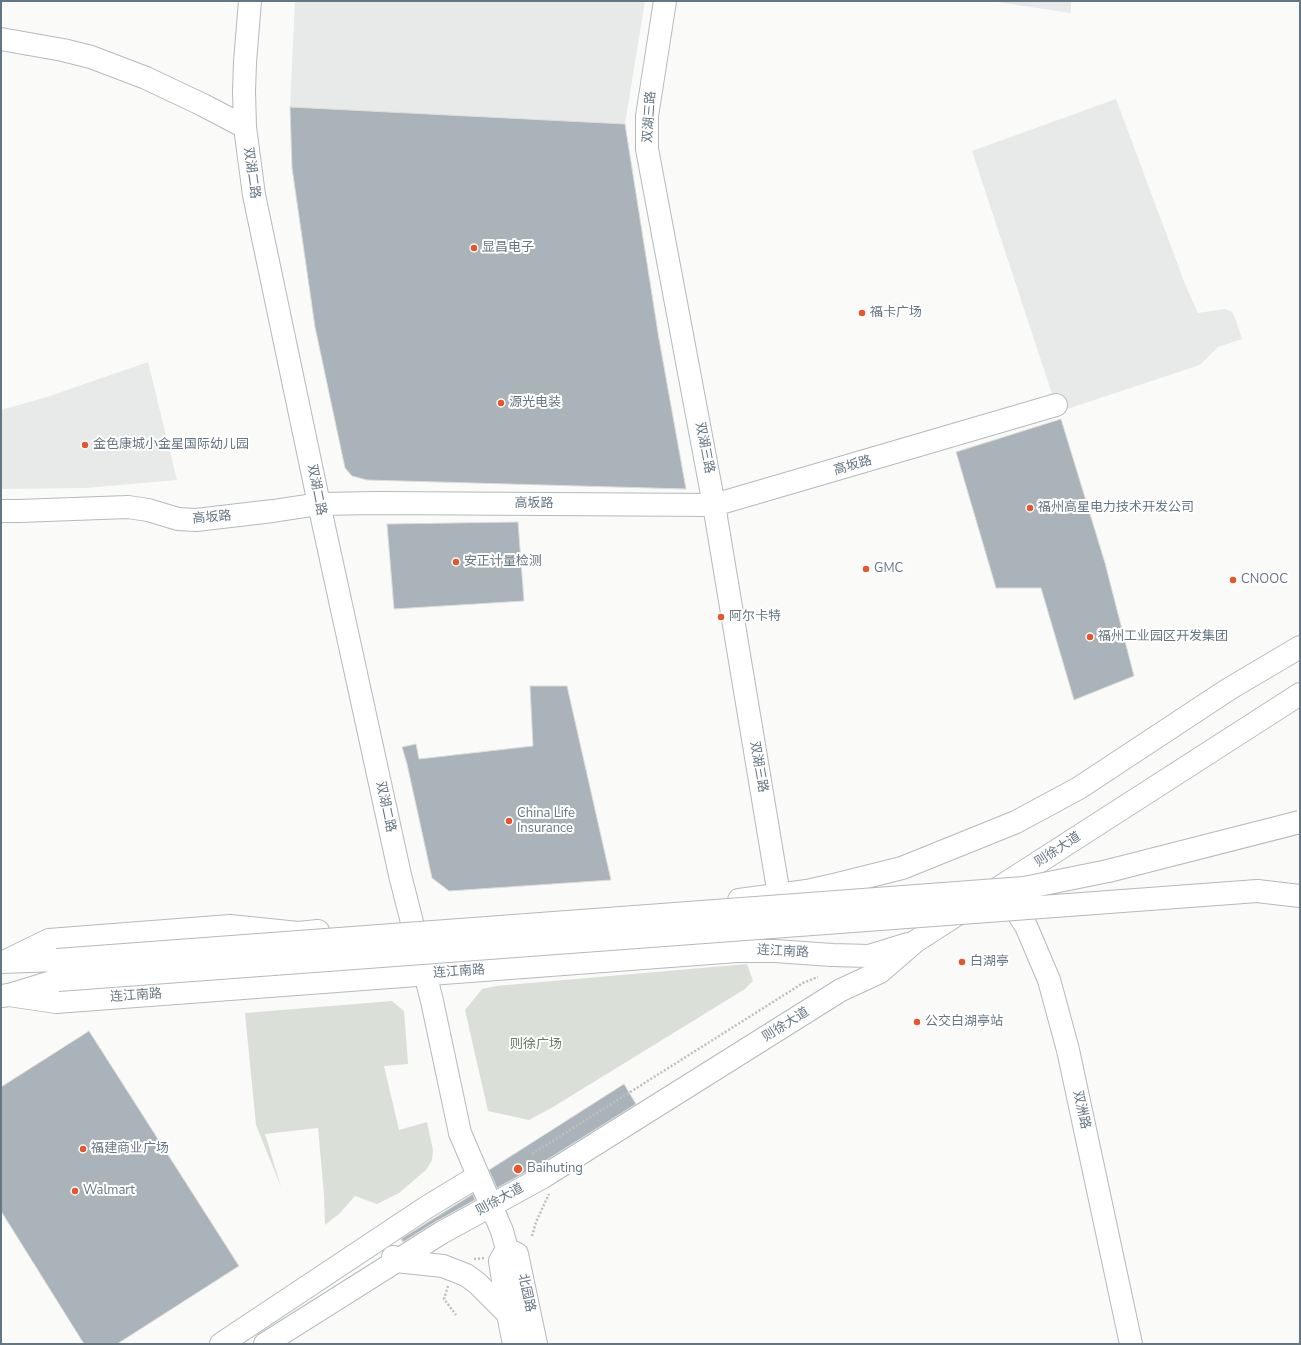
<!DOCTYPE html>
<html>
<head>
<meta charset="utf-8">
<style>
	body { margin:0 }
	#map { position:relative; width:1301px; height:1345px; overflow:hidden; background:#fafaf8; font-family:"Nunito Sans",sans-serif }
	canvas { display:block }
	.frame { position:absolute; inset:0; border:2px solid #657683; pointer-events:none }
</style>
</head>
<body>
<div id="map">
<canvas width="1301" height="1345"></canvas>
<div class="frame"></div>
</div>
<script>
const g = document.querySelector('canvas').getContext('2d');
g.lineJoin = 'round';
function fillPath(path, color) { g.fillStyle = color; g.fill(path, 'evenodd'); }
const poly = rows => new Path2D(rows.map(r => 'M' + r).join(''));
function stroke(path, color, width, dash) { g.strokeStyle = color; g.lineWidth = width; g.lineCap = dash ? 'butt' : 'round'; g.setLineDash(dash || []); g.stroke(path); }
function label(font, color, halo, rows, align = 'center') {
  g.font = font + ' "Nunito Sans","Noto Sans SC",sans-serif'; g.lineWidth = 4; g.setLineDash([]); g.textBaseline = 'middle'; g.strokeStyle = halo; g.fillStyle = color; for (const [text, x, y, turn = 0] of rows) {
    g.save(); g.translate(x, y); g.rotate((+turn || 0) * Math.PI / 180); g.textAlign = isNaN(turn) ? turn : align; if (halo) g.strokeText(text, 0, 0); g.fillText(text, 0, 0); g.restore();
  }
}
const built = poly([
	[295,1,645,1,625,124,290,107],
	[990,1,1071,1,1071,13],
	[1116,99,1185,284,1198,313,1225,309,1232,312,1235,318,1242,339,1218,347,1200,365,1058,412,972,151],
	[148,362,177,480,85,488,1,489,1,410,47,397]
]);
const green = poly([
	[747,964,753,981,745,989,553,1107,529,1120,488,1111,465,1010,482,989,496,986],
	[392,1001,404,1011,408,1064,384,1066,399,1130,427,1122,433,1150,432,1160,426,1170,399,1193,377,1204,355,1196,339,1214,325,1225,324,1194,318,1128,265,1134,281,1187,256,1125,245,1013]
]);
const building = poly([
	[290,107,625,124,659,339,686,489,367,480,352,476,345,468,315,327,292,168,290,107],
	[1061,419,1105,563,1134,676,1074,700,1041,588,996,588,956,452,1061,419],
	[518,522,524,601,394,609,387,524,518,522],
	[530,686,567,686,611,880,449,891,432,878,407,764,402,747,416,744,419,759,533,746,530,686],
	[89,1031,239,1266,117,1344,84,1344,1,1211,1,1087,89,1031],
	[624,1084,636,1104,537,1166,497,1188,489,1170,624,1084],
	[473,1194,475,1200,435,1222,403,1242,401,1239,473,1194]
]);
const path = poly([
	[532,1154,803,983,818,977],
	[532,1236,536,1222,549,1194],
	[474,1259,485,1258],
	[448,1286,444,1299,456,1315]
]);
const secondary = poly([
	[250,1,245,62,244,91,245,127,254,195,319,504,400,875,432,1001,460,1133,502,1231,507,1249,500,1261,508,1314,514,1344],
	[665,1,647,116,647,149,714,505,779,895],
	[1,39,63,50,91,57,146,78,203,105,245,127],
	[1,511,19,511,128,507,148,510,178,519,196,520,273,511,319,504,377,503,714,505,1056,405],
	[1006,895,1026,926,1049,980,1068,1050,1131,1344],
	[507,1249,517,1254,536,1344]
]);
const primary = poly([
	[739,900,807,891,838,884,902,868,1016,822,1079,788,1229,689,1300,647],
	[6,961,49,940,230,926,298,933,318,931],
	[9,995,56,1002,737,951,775,951,832,955,869,956,908,944],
	[393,1257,396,1261,443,1266,466,1275,477,1283,508,1314],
	[221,1344,427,1207,478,1176],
	[265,1344,441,1233,543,1177,841,990,880,972,916,941,1300,694]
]);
const highway = poly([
	[1257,891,1300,896],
	[1,962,57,960],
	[1,996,9,995,58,980]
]);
const highwayBridge = poly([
	[57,960,1024,888,1108,871,1300,822],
	[58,980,1257,891]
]);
const markers = [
	[474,248,4,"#e4572e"],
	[862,313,4,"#e4572e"],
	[501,403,4,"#e4572e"],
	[85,445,4,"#e4572e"],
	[1030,508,4,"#e4572e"],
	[456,562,4,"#e4572e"],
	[866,569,4,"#e4572e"],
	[1233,580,4,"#e4572e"],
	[721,617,4,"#e4572e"],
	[1090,637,4,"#e4572e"],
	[509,821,4,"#e4572e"],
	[962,962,4,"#e4572e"],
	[917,1022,4,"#e4572e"],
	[83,1149,4,"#e4572e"],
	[518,1169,5,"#e4572e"],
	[75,1191,4,"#e4572e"]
];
const streetNames = [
	["双湖三路",650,117,-86],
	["双湖二路",251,173,82],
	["双湖三路",704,448,79],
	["高坂路",853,466,-16],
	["双湖二路",316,490,79],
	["高坂路",534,504],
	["高坂路",212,518,-5],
	["双湖三路",758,767,80],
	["双湖二路",385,807,78],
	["则徐大道",1058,850,-33],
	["连江南路",783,952,3],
	["连江南路",459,972,-4],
	["连江南路",136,996,-4],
	["则徐大道",786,1025,-32],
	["双洲路",1081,1110,78],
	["则徐大道",500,1200,-29],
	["北园路",526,1293,78]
];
const poiNames = [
	["显昌电子",482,248],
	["福卡广场",870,313],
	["源光电装",509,403],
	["金色康城小金星国际幼儿园",93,445],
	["福州高星电力技术开发公司",1038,508],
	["安正计量检测",464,562],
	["GMC",874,569],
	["CNOOC",1241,580],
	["阿尔卡特",729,617],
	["福州工业园区开发集团",1098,637],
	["China Life",517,814],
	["Insurance",517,829],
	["白湖亭",970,962],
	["公交白湖亭站",925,1022],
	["福建商业广场",91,1149],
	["Baihuting",527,1169],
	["Walmart",83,1191]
];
const parkNames = [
	["则徐广场",536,1045]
];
fillPath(built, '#e8e9e9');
fillPath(green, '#dadfd7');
fillPath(building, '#aab3b9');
stroke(building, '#dcdcda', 1);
stroke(secondary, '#b3babf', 24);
stroke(primary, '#b5babe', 24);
stroke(highway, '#b4b9bd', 24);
stroke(path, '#bbbfc2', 2.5, [2, 2]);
stroke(secondary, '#fff', 22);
stroke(primary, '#fff', 22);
stroke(highway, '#fff', 22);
stroke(highwayBridge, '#b4b9bd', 24, []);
stroke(highwayBridge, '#fff', 22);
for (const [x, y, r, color] of markers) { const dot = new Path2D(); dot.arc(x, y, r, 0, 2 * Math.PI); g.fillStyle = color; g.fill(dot); stroke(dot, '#fff', 1.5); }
label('13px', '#657683', '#fff', streetNames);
label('13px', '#657683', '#fff', poiNames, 'left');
label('13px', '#687a64', '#fff', parkNames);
</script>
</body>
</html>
